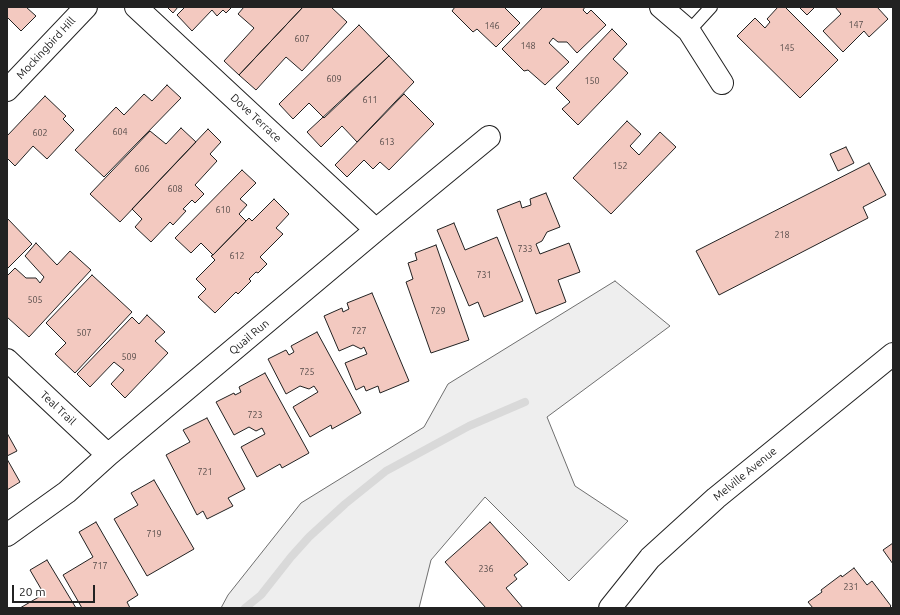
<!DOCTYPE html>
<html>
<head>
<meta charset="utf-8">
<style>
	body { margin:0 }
	#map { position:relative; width:900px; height:615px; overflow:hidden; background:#fff; font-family:Ubuntu,sans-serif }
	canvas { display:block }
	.frame { position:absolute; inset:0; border:8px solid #222; pointer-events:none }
	.scale { position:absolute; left:12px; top:585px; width:83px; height:18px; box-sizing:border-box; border:2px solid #222; border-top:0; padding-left:5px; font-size:12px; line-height:14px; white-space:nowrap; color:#222; -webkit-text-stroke:3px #fff; paint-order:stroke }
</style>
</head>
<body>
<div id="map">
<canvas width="900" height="615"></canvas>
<div class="frame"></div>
<div class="scale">20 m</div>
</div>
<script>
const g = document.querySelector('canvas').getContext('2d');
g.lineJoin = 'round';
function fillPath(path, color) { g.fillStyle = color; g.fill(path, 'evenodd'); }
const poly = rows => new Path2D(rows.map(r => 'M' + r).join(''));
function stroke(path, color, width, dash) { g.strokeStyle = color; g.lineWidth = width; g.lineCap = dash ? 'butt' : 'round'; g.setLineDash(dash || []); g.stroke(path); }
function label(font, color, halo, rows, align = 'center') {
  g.font = font + ' Ubuntu,sans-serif'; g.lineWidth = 3; g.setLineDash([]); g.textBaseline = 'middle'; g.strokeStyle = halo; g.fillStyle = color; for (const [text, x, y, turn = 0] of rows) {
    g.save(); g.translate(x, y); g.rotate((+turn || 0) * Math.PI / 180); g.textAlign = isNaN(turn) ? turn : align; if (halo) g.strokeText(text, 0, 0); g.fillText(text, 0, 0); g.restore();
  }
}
const green = poly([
	[615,281,670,326,547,417,575,486,628,521,569,581,485,497,431,560,419,608,221,608,228,595,301,503,424,427,448,384,615,281]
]);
const stream = poly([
	[245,608,261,595,291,557,309,537,345,504,386,471,469,426,525,402]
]);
const building = poly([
	[7,7,26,7,36,16,21,31,7,17,7,7],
	[167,7,178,7,173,13,167,7],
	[185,7,232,7,226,13,223,10,217,16,212,10,192,31,177,15,185,7],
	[244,7,303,7,239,75,224,61,254,28,238,14,244,7],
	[303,7,331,7,347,22,302,71,286,57,256,90,239,75,303,7],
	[455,7,504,7,520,23,496,47,477,29,473,32,452,11,455,7],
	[543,7,585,7,583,10,587,14,591,10,606,25,577,53,567,42,558,42,553,38,549,43,569,62,545,85,528,70,524,71,502,49,543,7],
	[778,7,785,7,838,60,800,98,737,36,755,18,765,28,770,22,767,19,778,7],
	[799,7,815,7,807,15,799,7],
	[835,7,877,7,888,19,869,37,864,31,843,52,823,31,841,14,835,7],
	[359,25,389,56,324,118,309,103,293,119,279,104,359,25],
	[612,29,627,44,613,59,628,73,578,125,562,109,570,102,556,88,612,29],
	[389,56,414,82,357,142,342,126,321,147,307,132,389,56],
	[167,85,181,98,104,177,75,150,116,107,124,115,144,94,152,101,167,85],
	[404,94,434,124,389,170,380,162,373,169,364,160,347,177,335,165,404,94],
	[45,96,66,116,63,119,74,130,47,159,33,146,15,166,7,158,7,136,45,96],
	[627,121,641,134,630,146,639,155,660,132,676,147,611,214,573,178,627,121],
	[181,128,196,142,120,222,90,194,150,131,166,144,181,128],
	[208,129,221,142,210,154,217,161,195,185,204,194,195,203,192,200,183,209,186,211,173,225,170,222,151,242,135,227,142,219,132,209,208,129],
	[846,147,854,163,838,171,830,154,846,147],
	[869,163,886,195,863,207,868,218,719,295,696,251,869,163],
	[242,170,256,183,240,199,247,205,239,214,246,221,213,255,201,243,191,253,175,238,242,170],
	[546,193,560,227,547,232,542,241,536,244,540,254,569,243,580,272,558,280,566,302,536,314,497,210,520,201,522,208,531,205,530,199,546,193],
	[274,199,289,214,276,228,283,234,260,257,267,264,258,273,256,272,249,279,251,281,238,294,236,292,215,313,198,297,206,289,196,279,215,260,211,256,213,255,249,218,252,221,274,199],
	[7,218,32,244,7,269,7,218],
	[454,223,465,250,497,237,523,301,484,317,478,302,469,306,437,230,454,223],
	[36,243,57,265,70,251,91,270,29,337,7,317,7,276,15,268,26,278,36,278,40,283,44,277,25,256,36,243],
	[436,245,469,340,431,353,406,282,413,279,408,263,417,260,415,253,436,245],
	[92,275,132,312,75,373,55,354,66,343,46,323,92,275],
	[372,293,409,381,380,393,378,386,366,391,364,386,356,390,345,363,367,354,364,347,361,349,353,345,339,351,324,316,342,308,343,312,349,309,347,303,372,293],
	[147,315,165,332,155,341,168,353,125,398,111,384,124,370,114,362,90,387,77,374,132,317,139,324,147,315],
	[317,332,361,413,332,429,331,425,310,437,293,407,318,392,314,386,309,389,300,386,286,394,268,359,286,350,289,355,294,352,291,346,317,332],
	[265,373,309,453,282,468,280,464,257,477,241,447,265,434,262,428,256,431,249,427,234,435,216,402,234,393,235,395,241,392,239,387,265,373],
	[207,418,245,489,228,498,233,506,207,519,203,511,197,515,166,455,190,442,183,430,207,418],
	[7,433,17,451,7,456,7,433],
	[7,459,20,482,7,490,7,459],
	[154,480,194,549,147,576,114,519,138,505,131,493,154,480],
	[96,522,138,595,127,602,130,608,82,608,63,575,93,557,79,532,96,522],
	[490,522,528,564,514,575,517,579,506,588,523,608,486,608,445,562,490,522],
	[893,543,893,564,883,550,893,543],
	[47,560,76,608,20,608,44,594,30,570,47,560],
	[854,568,867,585,872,581,891,606,889,608,813,608,808,602,822,592,821,590,841,575,842,577,854,568]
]);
const lane = poly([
	[689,31,711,7]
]);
const street = poly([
	[136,7,376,230],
	[661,7,689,31,722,83],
	[7,90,86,7],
	[7,360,108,455],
	[7,535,67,492,108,455,376,230,489,137],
	[610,608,650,558,716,498,893,354]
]);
const numberNames = [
	["147",856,25],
	["146",492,26],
	["607",302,39],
	["148",528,46],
	["145",787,48],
	["609",334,79],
	["150",592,81],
	["611",370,100],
	["604",120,132],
	["602",40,133],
	["613",387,142],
	["152",620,166],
	["606",142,169],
	["608",175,189],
	["610",223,210],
	["218",782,235],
	["733",525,249],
	["612",237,256],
	["731",484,275],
	["505",35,300],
	["729",438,311],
	["727",359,331],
	["507",84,333],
	["509",129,357],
	["725",307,372],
	["723",255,415],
	["721",205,472],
	["719",154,534],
	["717",100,566],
	["236",486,569],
	["231",851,587]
];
const streetNames = [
	["Mockingbird Hill",46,48,-47],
	["Dove Terrace",256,118,43],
	["Quail Run",249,337,-40],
	["Teal Trail",58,408,43],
	["Melville Avenue",745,474,-39]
];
fillPath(green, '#eee');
stroke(green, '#6f6f6f', 1);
stroke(stream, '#d9d9d9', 8);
fillPath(building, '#f3c9c0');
stroke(building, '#222', 1);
stroke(lane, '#222', 14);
stroke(street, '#222', 24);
stroke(lane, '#fff', 12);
stroke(street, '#fff', 22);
label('9px', '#564c4a', null, numberNames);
label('11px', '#222', '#fff', streetNames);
</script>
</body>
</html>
